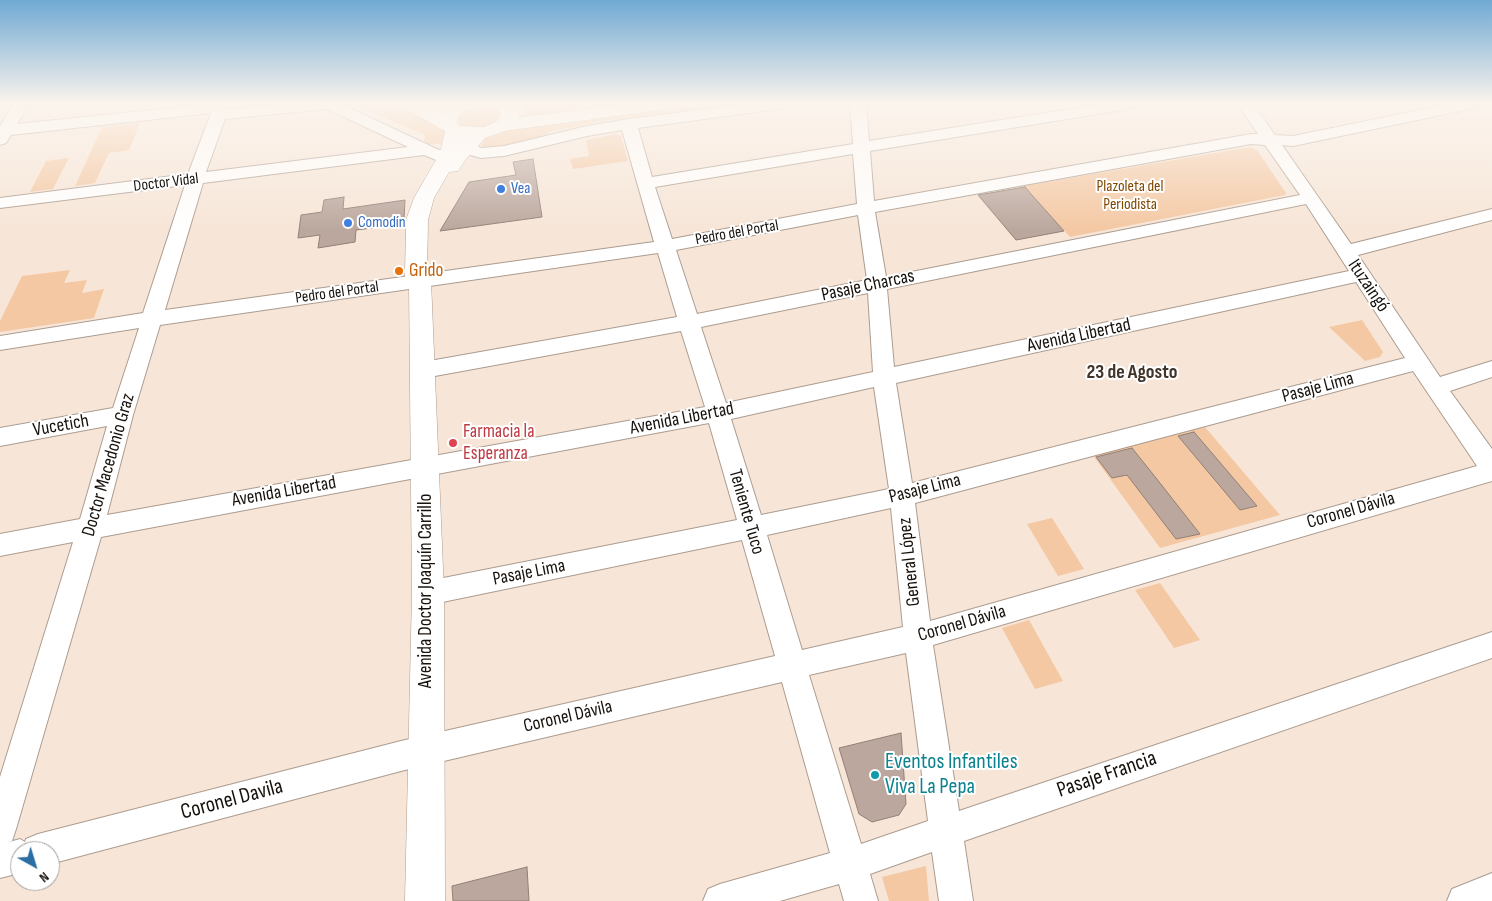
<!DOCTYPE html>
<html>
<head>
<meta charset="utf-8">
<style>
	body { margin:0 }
	#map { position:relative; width:1492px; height:901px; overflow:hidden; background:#f7e6d8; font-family:"Sofia Sans Condensed",sans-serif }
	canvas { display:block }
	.north { position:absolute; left:10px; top:841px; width:50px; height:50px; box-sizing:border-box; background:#fff; border:1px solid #a2a09e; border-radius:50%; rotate:141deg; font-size:14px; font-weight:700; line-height:20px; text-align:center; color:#17110c }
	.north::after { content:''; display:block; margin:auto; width:18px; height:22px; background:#2a6ea3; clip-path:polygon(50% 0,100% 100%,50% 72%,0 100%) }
</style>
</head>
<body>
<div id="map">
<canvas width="1492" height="901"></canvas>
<div class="north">N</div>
</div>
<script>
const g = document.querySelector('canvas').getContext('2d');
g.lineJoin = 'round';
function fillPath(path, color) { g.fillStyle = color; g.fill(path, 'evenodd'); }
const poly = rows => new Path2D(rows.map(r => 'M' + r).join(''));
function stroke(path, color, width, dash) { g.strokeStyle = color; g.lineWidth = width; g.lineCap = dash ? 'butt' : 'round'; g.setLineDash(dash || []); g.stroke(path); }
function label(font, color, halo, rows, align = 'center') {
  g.font = font + ' "Sofia Sans Condensed",sans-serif'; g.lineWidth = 4; g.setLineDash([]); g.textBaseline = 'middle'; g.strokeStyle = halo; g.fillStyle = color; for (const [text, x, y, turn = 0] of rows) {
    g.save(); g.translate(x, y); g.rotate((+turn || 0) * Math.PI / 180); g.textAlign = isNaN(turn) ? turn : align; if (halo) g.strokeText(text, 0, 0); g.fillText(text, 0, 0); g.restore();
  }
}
const green = poly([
	[353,104,395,104,405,107,440,125,447,134,445,142,440,144,427,144,424,141,425,135],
	[521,104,619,104,567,109,522,118,525,110],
	[709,104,746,104,616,123,615,119,547,132,548,137,487,149,481,145,484,139,516,128],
	[481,105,496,107,503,113,500,121,488,127,465,127,460,124,458,117,461,113],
	[140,123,129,150,109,153,95,183,75,186,102,127],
	[616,134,621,136,628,161,573,169,570,159,589,156,586,140],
	[1250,147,1257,150,1286,193,1285,195,1070,237,1023,186],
	[69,158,53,189,30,192,46,161],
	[70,270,64,283,87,280,82,293,104,289,94,318,0,332,0,321,22,276],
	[1362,320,1383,352,1380,357,1365,361,1329,327],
	[1205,427,1280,515,1160,548,1092,454],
	[1052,518,1084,569,1058,576,1027,524],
	[1160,583,1200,640,1174,648,1135,590],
	[1029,620,1063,681,1035,689,1002,628],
	[926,866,929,901,889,901,882,877]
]);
const building = poly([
	[533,159,542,217,440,231,469,182,516,175,513,162,533,159],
	[1025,187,1031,194,1064,231,1016,240,978,195,1025,187],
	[344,197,343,209,405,200,404,220,396,220,396,225,356,230,355,242,318,248,320,235,298,238,301,215,322,212,324,200,344,197],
	[1194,432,1257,506,1240,510,1178,436,1194,432],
	[1132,448,1156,478,1200,534,1176,539,1127,475,1112,478,1096,457,1132,448],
	[901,733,906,804,899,815,872,822,859,814,839,748,901,733],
	[527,867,529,901,453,901,452,886,527,867]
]);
const minor = poly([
	[13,104,29,104,17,124,208,104,230,104,228,109,285,104,341,104,439,150,450,148,456,149,458,153,456,157,436,160,424,155,203,183,165,310,654,242,622,130,587,136,504,156,481,158,466,154,464,150,461,143,463,139,469,138,475,139,479,147,482,148,504,146,587,126,629,119,746,104,786,104,784,107,778,109,638,128,652,177,853,144,850,104,866,104,869,141,1102,104,1137,104,1135,107,1129,109,870,151,874,201,1251,134,1258,134,1237,104,1253,104,1275,135,1293,136,1449,104,1478,104,1476,107,1470,109,1293,146,1282,145,1351,244,1492,209,1492,220,1358,255,1440,377,1492,361,1492,377,1450,391,1492,449,1492,481,933,645,959,811,1492,632,1492,658,964,841,973,901,939,901,932,852,870,874,878,901,844,901,839,884,780,901,703,901,708,889,720,884,830,853,782,682,401,771,50,864,50,851,20,851,20,873,0,878,0,777,73,542,0,556,0,534,80,519,107,426,0,446,0,428,113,408,139,328,0,350,0,336,143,313,185,185,0,208,0,198,188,174,211,113,11,135,6,143,0,145,0,126,13,104],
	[327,109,408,147,206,172,225,119,327,109],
	[1251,144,1265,145,1300,195,886,277,875,212,1251,144],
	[853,154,857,204,672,239,655,187,853,154],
	[1306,204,1349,271,894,367,887,289,1306,204],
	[858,215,867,280,697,314,676,250,858,215],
	[658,253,677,317,424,362,416,364,413,370,416,376,424,378,681,331,705,407,107,515,133,415,160,325,658,253],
	[1356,282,1405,358,912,483,896,383,1356,282],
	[868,293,873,372,726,403,701,327,868,293],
	[1413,371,1477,466,930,621,915,503,1413,371],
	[874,387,889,489,761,515,731,419,874,387],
	[709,423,737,520,428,581,418,585,414,593,418,601,428,605,742,540,775,656,401,741,38,834,26,839,25,842,20,839,6,843,12,841,16,829,101,537,709,423],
	[891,508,903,627,802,650,767,535,891,508],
	[906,653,928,821,861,844,809,675,906,653],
	[1492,873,1492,901,1447,901,1452,889,1492,873]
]);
const major = poly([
	[451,104,478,104,475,108,464,111,458,117,457,123,460,126,484,127,497,121,501,113,492,104,512,104,516,107,520,115,511,129,485,138,466,159,458,171,449,172,434,198,428,220,427,275,431,281,444,593,445,901,405,901,412,593,409,282,405,276,406,220,414,198,440,153,445,132,439,125,440,116,451,104]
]);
const highway = poly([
	[401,104,423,104,455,121,457,125,455,129,448,131,441,129,404,108,401,104],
	[629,104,678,104,675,108,669,109,504,131,497,129,495,125,497,121,504,119,629,104]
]);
const markers = [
	[501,189,5,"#3f7fe0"],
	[348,223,5,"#3f7fe0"],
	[399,271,5,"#e8710a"],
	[453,443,5,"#e0444e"],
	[875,775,5,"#0f9aa8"]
];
const farStreetnames = [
	["Doctor Vidal",166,183,-7],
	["Pedro del Portal",737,233,-10],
	["Pedro del Portal",337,293,-8]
];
const farParknames = [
	["Plazoleta del",1130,187],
	["Periodista",1130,205]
];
const farShopnames = [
	["Vea",511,189],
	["Comodín",358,223]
];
const foodNames = [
	["Grido",409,271]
];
const streetNames = [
	["Pasaje Charcas",868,286,-12],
	["Ituzaingó",1368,286,56],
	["Avenida Libertad",1079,336,-12],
	["Pasaje Lima",1318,388,-15],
	["Avenida Libertad",682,419,-11],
	["Vucetich",61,426,-10],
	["Doctor Macedonio Graz",109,465,-74],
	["Pasaje Lima",925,489,-14],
	["Avenida Libertad",284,492,-10],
	["Coronel Dávila",1351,511,-16],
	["Teniente Tuco",746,512,74],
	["General López",910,562,-96],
	["Pasaje Lima",529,573,-11],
	["Avenida Doctor Joaquín Carrillo",426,591,-90],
	["Coronel Dávila",962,624,-16],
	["Coronel Dávila",568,717,-13]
];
const healthNames = [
	["Farmacia la",463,432],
	["Esperanza",463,454]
];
const neighbourhoodNames = [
	["23 de Agosto",1132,373]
];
const nearCulturenames = [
	["Eventos Infantiles",885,762],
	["Viva La Pepa",885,787]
];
const nearStreetnames = [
	["Pasaje Francia",1107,775,-19],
	["Coronel Davila",232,800,-15]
];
fillPath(green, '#f4c8a3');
fillPath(building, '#bba79e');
stroke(building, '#927f76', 1);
stroke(minor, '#ac9c8f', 2);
stroke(major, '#ac9c8f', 1);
stroke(highway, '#ac9c8f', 1);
fillPath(minor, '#fff');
fillPath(major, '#fff');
fillPath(highway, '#fff');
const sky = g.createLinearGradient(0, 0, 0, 230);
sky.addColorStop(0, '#70a9d3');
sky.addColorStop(0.45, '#fbf4ed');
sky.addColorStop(1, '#fbf4ed00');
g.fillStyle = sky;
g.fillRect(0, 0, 1492, 230);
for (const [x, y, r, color] of markers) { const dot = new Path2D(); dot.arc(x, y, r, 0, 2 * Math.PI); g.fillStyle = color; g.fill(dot); stroke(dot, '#fff', 2); }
label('16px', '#17110c', '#fff', farStreetnames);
label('16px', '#7f4600', '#fff', farParknames);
label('16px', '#366cbe', '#fff', farShopnames, 'left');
label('19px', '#c56008', '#fff', foodNames, 'left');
label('19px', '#17110c', '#fff', streetNames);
label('19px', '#be3a42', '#fff', healthNames, 'left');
label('bold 20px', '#413429', '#fff', neighbourhoodNames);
label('22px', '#0d838f', '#fff', nearCulturenames, 'left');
label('22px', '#17110c', '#fff', nearStreetnames);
</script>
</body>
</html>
